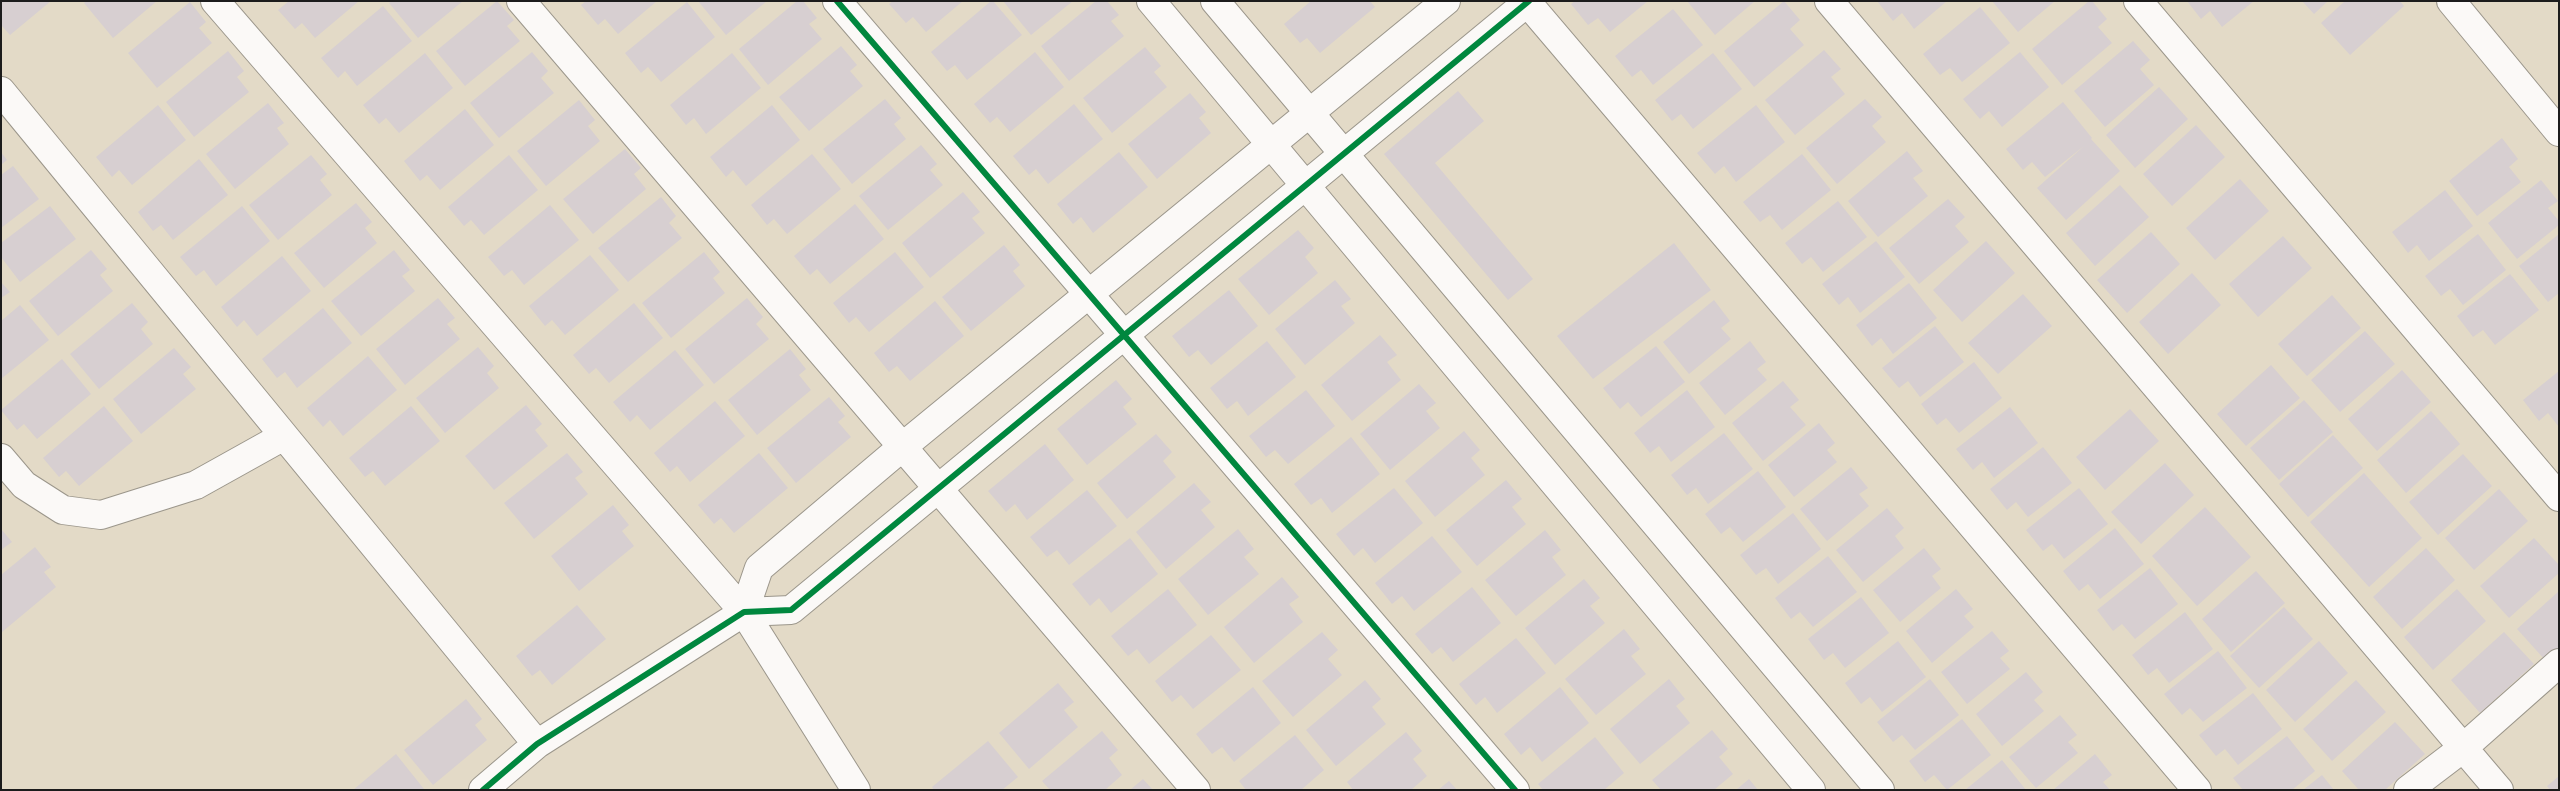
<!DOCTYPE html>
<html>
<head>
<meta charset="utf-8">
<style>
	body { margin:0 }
	#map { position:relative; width:2560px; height:791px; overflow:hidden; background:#e3dac7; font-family:Alegreya,serif }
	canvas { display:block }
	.frame { position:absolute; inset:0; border:2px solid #1c1c1c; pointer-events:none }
</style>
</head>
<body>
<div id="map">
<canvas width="2560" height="791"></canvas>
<div class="frame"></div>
</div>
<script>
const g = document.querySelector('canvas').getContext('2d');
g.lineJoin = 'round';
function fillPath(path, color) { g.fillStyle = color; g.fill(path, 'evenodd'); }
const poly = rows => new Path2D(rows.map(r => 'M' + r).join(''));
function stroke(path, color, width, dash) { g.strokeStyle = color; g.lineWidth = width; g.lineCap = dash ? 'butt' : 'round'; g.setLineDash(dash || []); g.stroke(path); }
const building = poly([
	[1,1,51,1,10,35,1,25],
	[86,1,157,1,113,38,84,3],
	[289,1,359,1,315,38,302,23,295,29,278,10],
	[392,1,463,1,418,38,389,3],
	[497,1,514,20,507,26,520,41,465,86,436,51],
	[586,1,657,1,618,34,605,19,598,25,581,5],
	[698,1,767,1,726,35],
	[797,1,803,1,817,18,809,24,822,39,768,85,739,49],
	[893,1,963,1,926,32,913,17,906,23,889,4],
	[991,1,993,1,1022,35,967,80,955,65,947,71,931,52],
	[1003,1,1073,1,1031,35],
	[1096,1,1107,1,1119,15,1111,21,1124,36,1069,81,1041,46],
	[1311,1,1370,1,1375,7,1320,53,1307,38,1300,43,1284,24],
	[1575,1,1648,1,1610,32,1598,18,1588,25,1571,4],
	[1687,1,1755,1,1715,35],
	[1784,1,1800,20,1790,29,1804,45,1754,87,1724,51],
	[1877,1,1947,1,1914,29,1902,13,1893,21],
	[1992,1,2055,1,2018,32],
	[2089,1,2092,1,2107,19,2098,27,2112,43,2062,85,2032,49],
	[2187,1,2254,1,2222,27,2210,11,2201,19],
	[2302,1,2328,1,2314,14],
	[2345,1,2400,1,2404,6,2350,55,2321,23],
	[190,2,206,22,199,28,212,43,157,88,128,53],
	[687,2,715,37,661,82,648,67,641,73,625,53],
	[383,6,412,41,357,86,345,71,338,78,321,58],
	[1980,7,2010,43,1962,82,1950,68,1940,75,1923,54],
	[1673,9,1703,45,1653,85,1641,70,1632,77,1615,56],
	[2133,41,2150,60,2140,69,2154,85,2105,127,2074,91],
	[841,46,857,65,850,71,863,86,809,131,779,97],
	[1145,47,1161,66,1154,72,1167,87,1112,133,1083,98],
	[1824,50,1841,69,1831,77,1845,94,1795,135,1765,100],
	[228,51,244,71,237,77,249,92,194,137,166,102],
	[532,52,548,71,541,78,554,93,499,138,470,103],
	[1035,52,1064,87,1010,132,997,117,990,123,974,104],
	[2020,52,2049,87,2002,127,1989,111,1980,119,1963,99],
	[425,53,453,88,399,133,386,118,379,124,363,105],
	[732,53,761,88,706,134,694,118,686,125,670,105],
	[1713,53,1742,89,1693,129,1681,114,1672,121,1655,100],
	[2159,87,2188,119,2135,168,2106,135],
	[1458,91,1484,121,1435,163,1533,279,1508,300,1384,154],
	[1190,93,1206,112,1199,118,1211,133,1157,179,1128,144],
	[885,99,901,118,894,124,906,139,852,184,823,149],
	[1865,99,1882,117,1872,126,1886,142,1837,184,1806,148],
	[579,100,595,120,588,126,600,141,546,186,517,151],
	[2063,102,2092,138,2091,139,2120,171,2066,220,2037,188,2084,146,2045,177,2032,162,2023,170,2006,149],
	[268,103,284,123,277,128,289,144,235,189,206,154],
	[1074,104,1103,139,1048,184,1036,169,1029,175,1013,156],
	[158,105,186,140,132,185,119,170,112,177,96,157],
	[772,105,800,140,746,186,733,170,726,177,710,157],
	[1756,105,1785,142,1736,182,1724,166,1715,174,1697,153],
	[465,109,494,145,440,190,427,175,420,181,404,161],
	[2196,125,2225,157,2172,206,2143,174],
	[2502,138,2518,159,2509,167,2521,182,2477,216,2449,181],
	[921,145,937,164,930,170,943,185,888,230,859,196],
	[625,149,641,168,634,174,646,189,593,234,563,199],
	[1907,151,1923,171,1913,178,1928,196,1878,237,1848,201],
	[1,152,7,160,1,165],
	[1119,152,1148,187,1093,233,1081,217,1073,224,1057,204],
	[812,154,841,189,787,234,774,219,767,225,751,205],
	[1802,154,1831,190,1782,230,1770,215,1760,222,1743,202],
	[311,155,327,174,320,180,332,195,278,240,249,205],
	[509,155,538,190,484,235,471,220,464,226,448,207],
	[199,159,228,195,173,240,161,225,153,231,138,212],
	[13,166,39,199,1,228,1,175],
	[2240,179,2269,211,2215,260,2186,228],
	[2541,180,2558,201,2548,208,2559,221,2559,225,2517,259,2488,223],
	[2120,185,2149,217,2095,266,2066,233],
	[2445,190,2473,226,2429,261,2417,245,2408,253,2392,232],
	[963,192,980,212,972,218,985,233,930,278,902,243],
	[661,197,676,216,669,223,682,238,628,282,598,248],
	[1948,199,1965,217,1955,226,1969,242,1919,284,1889,248],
	[1838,201,1867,237,1823,272,1811,257,1802,264,1785,243],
	[356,203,372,222,365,228,377,243,324,288,294,253],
	[855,204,884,239,830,284,817,269,810,275,794,256],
	[550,205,579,240,524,285,512,270,504,276,488,257],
	[50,206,76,239,20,282,1,257,1,243],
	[242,206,270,241,216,286,204,270,196,276,180,257],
	[1298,230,1314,248,1305,257,1318,273,1269,315,1238,279],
	[2151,232,2180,264,2127,313,2097,280],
	[2478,234,2506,270,2463,305,2450,289,2441,296,2425,276],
	[2559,234,2559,293,2548,302,2519,266],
	[2283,236,2312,268,2258,317,2229,284],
	[1876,241,1905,277,1860,313,1848,297,1839,305,1822,284],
	[1986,241,2015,273,1962,322,1933,290],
	[1674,243,1711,290,1593,379,1557,336],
	[1004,245,1020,265,1013,271,1025,286,971,331,942,297],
	[91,250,107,269,100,275,113,291,58,336,29,301],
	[394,250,410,270,402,276,415,291,361,336,331,301],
	[704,252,720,272,713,278,725,293,671,338,642,303],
	[895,252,924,287,869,332,856,317,849,323,833,303],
	[590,255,619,290,565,335,552,320,545,326,529,306],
	[282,256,311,291,257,336,244,320,237,327,221,307],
	[2192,273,2221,305,2168,354,2139,322],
	[2510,274,2539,310,2495,345,2483,330,2473,337,2457,316],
	[1335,280,1351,299,1341,306,1355,323,1305,365,1275,329],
	[1,282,10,292,1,298],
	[1909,283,1937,318,1893,354,1881,338,1872,346,1856,325],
	[1229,290,1258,326,1211,365,1198,350,1189,357,1172,336],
	[2023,294,2052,326,1998,374,1968,343],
	[2332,295,2361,328,2307,376,2278,344],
	[438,298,455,318,447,324,460,339,405,385,376,349],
	[747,298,763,317,756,324,769,339,714,384,685,349],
	[1714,300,1730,321,1721,328,1731,339,1689,374,1663,342],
	[935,301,964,336,910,381,897,366,889,372,874,353],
	[132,303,148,322,141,329,153,344,99,389,70,354],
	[634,303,663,338,609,383,596,368,589,374,573,355],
	[20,305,49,340,1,379,1,321],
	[323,308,352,343,297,388,285,372,277,378,262,359],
	[1935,326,1964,362,1920,397,1908,381,1899,388,1882,368],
	[2365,331,2395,364,2340,412,2311,380],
	[1380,335,1397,355,1387,362,1401,380,1352,421,1321,385],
	[1267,341,1296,377,1248,416,1237,401,1227,409,1210,388],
	[1750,341,1766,362,1757,369,1767,380,1725,415,1699,383],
	[1656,346,1685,382,1641,417,1628,402,1620,409,1603,388],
	[478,347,494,366,487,373,499,388,445,433,416,398],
	[174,348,191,367,183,374,196,389,141,434,113,399],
	[790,349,806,369,799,375,811,390,757,435,728,400],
	[675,350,704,385,650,430,637,415,630,422,613,402],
	[368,356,397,390,343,436,330,420,323,427,307,408],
	[62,359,91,394,37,439,24,424,17,430,1,410],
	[1974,362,2002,398,1959,433,1946,418,1937,425,1921,404],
	[2271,365,2300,398,2246,446,2217,414],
	[2402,370,2431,402,2377,451,2348,419],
	[2559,371,2559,427,2548,413,2539,421,2523,400],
	[1116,380,1132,399,1123,407,1137,424,1087,465,1057,429],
	[1783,381,1799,400,1790,407,1806,425,1763,461,1732,423],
	[1419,384,1436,403,1426,411,1440,428,1390,470,1360,434],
	[1306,390,1335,426,1288,464,1275,450,1266,457,1249,436],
	[1687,390,1715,427,1671,462,1659,446,1650,453,1634,433],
	[829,397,845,416,838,422,851,437,796,483,767,448],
	[2304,400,2333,432,2279,480,2250,448],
	[715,401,745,436,690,482,677,466,670,472,654,453],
	[526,405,542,424,535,430,548,446,494,490,465,456],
	[104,406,133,441,79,486,66,471,59,477,43,458],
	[411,406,440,441,385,486,373,471,365,477,349,458],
	[2010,407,2038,443,1994,478,1982,462,1973,470,1956,449],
	[2130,409,2159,441,2105,490,2076,457],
	[2431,411,2460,444,2406,493,2377,460],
	[1819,423,1835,443,1827,450,1837,462,1794,497,1768,465],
	[1464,431,1480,450,1471,458,1485,475,1435,517,1405,481],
	[1724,433,1753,469,1708,504,1696,488,1687,495,1671,475],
	[1156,434,1172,452,1163,461,1176,477,1127,519,1097,483],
	[2333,435,2363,468,2308,517,2279,484],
	[1351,437,1380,474,1332,513,1321,498,1311,505,1294,484],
	[1045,444,1074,480,1027,520,1015,504,1006,512,988,491],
	[2043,447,2072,483,2028,517,2016,502,2007,510,1990,489],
	[567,453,583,472,575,478,588,494,534,539,504,503],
	[759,453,788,488,734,533,721,518,714,524,698,505],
	[2463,454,2492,486,2438,535,2409,502],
	[2165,463,2194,495,2141,544,2111,512],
	[1851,467,1868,488,1859,494,1869,506,1827,541,1800,509],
	[1758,471,1786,507,1743,542,1730,527,1721,534,1705,514],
	[2364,473,2422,538,2369,587,2310,522],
	[1506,480,1522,499,1512,507,1526,524,1477,566,1446,530],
	[1194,483,1211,502,1201,510,1215,527,1166,569,1136,532],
	[1394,488,1423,523,1375,563,1363,548,1354,556,1336,534],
	[2079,488,2108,524,2064,559,2052,544,2043,551,2026,530],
	[2499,489,2528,521,2474,570,2445,538],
	[1087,490,1117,526,1069,565,1057,550,1047,557,1030,537],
	[613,505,629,525,622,531,634,546,579,591,551,556],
	[2205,507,2251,557,2197,606,2152,556],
	[1887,508,1904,528,1895,536,1904,548,1863,582,1836,550],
	[1793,513,1821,549,1778,584,1766,568,1756,575,1740,555],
	[2115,528,2144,564,2100,599,2088,584,2079,591,2063,571],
	[1,529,12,542,1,550],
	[1238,529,1254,549,1244,557,1259,574,1208,615,1178,579],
	[1545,530,1561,550,1552,557,1566,575,1516,616,1485,580],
	[1432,536,1462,572,1414,611,1402,596,1392,604,1375,583],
	[1130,538,1158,574,1111,613,1099,598,1090,606,1072,584],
	[2534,538,2559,565,2559,573,2509,618,2480,586],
	[35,547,51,567,44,572,56,587,2,632,1,575],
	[1924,548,1941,569,1932,576,1941,588,1900,622,1873,590],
	[2426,548,2455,580,2402,629,2373,597],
	[1828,556,1857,592,1813,627,1800,612,1791,619,1775,598],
	[2150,568,2178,604,2135,639,2122,624,2113,631,2097,610],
	[2256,571,2285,603,2231,652,2202,619],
	[1282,577,1299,597,1289,604,1303,622,1254,663,1224,627],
	[1584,579,1600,598,1590,606,1605,623,1555,665,1525,628],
	[1472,587,1501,623,1453,662,1441,647,1432,654,1415,634],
	[1168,589,1197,625,1149,664,1137,649,1128,656,1111,636],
	[1956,589,1973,609,1964,616,1974,627,1932,663,1906,631],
	[2457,589,2486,621,2433,670,2404,637],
	[2559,591,2559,649,2546,661,2517,629],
	[1861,597,1889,633,1845,668,1833,653,1824,660,1808,639],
	[577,605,606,639,552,685,540,670,532,676,516,656],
	[2284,607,2313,639,2259,688,2230,656],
	[2185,612,2213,649,2169,683,2157,668,2148,675,2132,655],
	[1624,629,1640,649,1631,656,1646,674,1596,715,1565,679],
	[1992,631,2009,651,2000,658,2010,669,1967,704,1941,672],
	[1322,632,1338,650,1328,659,1342,675,1293,717,1262,681],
	[2504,632,2534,664,2480,713,2451,680],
	[1211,635,1241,670,1193,709,1181,695,1172,702,1155,681],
	[1516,638,1546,673,1497,713,1485,697,1476,705,1459,684],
	[1898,641,1926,677,1882,712,1870,697,1861,704,1845,683],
	[2319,641,2348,673,2295,722,2266,690],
	[2218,651,2247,688,2203,722,2190,708,2182,715,2164,694],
	[2026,672,2043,692,2034,700,2044,711,2002,746,1976,714],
	[1669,679,1685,699,1676,706,1690,723,1640,764,1610,729],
	[1930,679,1959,715,1915,750,1902,735,1893,742,1877,722],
	[1365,680,1381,699,1372,707,1386,724,1336,766,1306,730],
	[2356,680,2386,712,2332,761,2303,729],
	[1058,683,1074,702,1064,710,1078,727,1029,769,999,733],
	[1253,687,1281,723,1234,762,1222,747,1212,754,1196,734],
	[1560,687,1589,723,1542,762,1530,747,1521,755,1504,734],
	[2253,693,2282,729,2238,765,2225,749,2216,756,2199,735],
	[466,699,482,719,475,725,487,740,433,785,404,750],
	[2060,715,2077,735,2068,742,2078,753,2036,788,2009,757],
	[1962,719,1991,755,1947,790,1934,775,1925,782,1909,761],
	[2395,722,2425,754,2385,790,2359,790,2342,771],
	[1712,730,1728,749,1719,757,1733,774,1714,790,1661,790,1652,780],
	[1102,731,1118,750,1109,758,1122,775,1105,790,1050,790,1042,781],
	[1406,732,1422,751,1413,759,1427,776,1411,790,1353,790,1347,782],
	[1295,735,1324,770,1301,790,1246,790,1239,781],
	[2287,736,2315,771,2292,790,2243,790,2233,778],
	[1595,737,1624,773,1604,790,1543,790,1538,784],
	[988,741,1018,777,1002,790,934,790,932,787],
	[396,754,424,789,353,790],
	[2095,754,2112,775,2103,782,2110,790,2053,790],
	[2002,760,2026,790,1965,790],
	[2322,775,2334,790,2303,790],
	[2559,776,2559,790,2550,790,2547,786],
	[1143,779,1153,790,1130,790],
	[1749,779,1758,790,1736,790],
	[1449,781,1457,790,1438,790]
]);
const minor = poly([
	[215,1,744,612,856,790],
	[521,1,1196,790],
	[837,1,1515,790],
	[1151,1,1811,790],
	[1215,1,1880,790],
	[1526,1,2197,790],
	[1829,1,2499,790],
	[2138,1,2559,497],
	[2451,1,2559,132],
	[1,91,537,744],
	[1,458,24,485,63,510,101,515,196,485,284,436],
	[744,612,759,568,901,448,1446,1],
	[483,790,537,744,744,612,791,610,1529,1],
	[2408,790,2463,748,2559,663]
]);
const cycleway = poly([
	[837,1,1515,790],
	[483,790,537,744,744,612,791,610,1529,1]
]);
fillPath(building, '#d7cfd1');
stroke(minor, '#9b968b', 30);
stroke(minor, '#fbf9f7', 28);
stroke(cycleway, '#00873e', 6);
</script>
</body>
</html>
